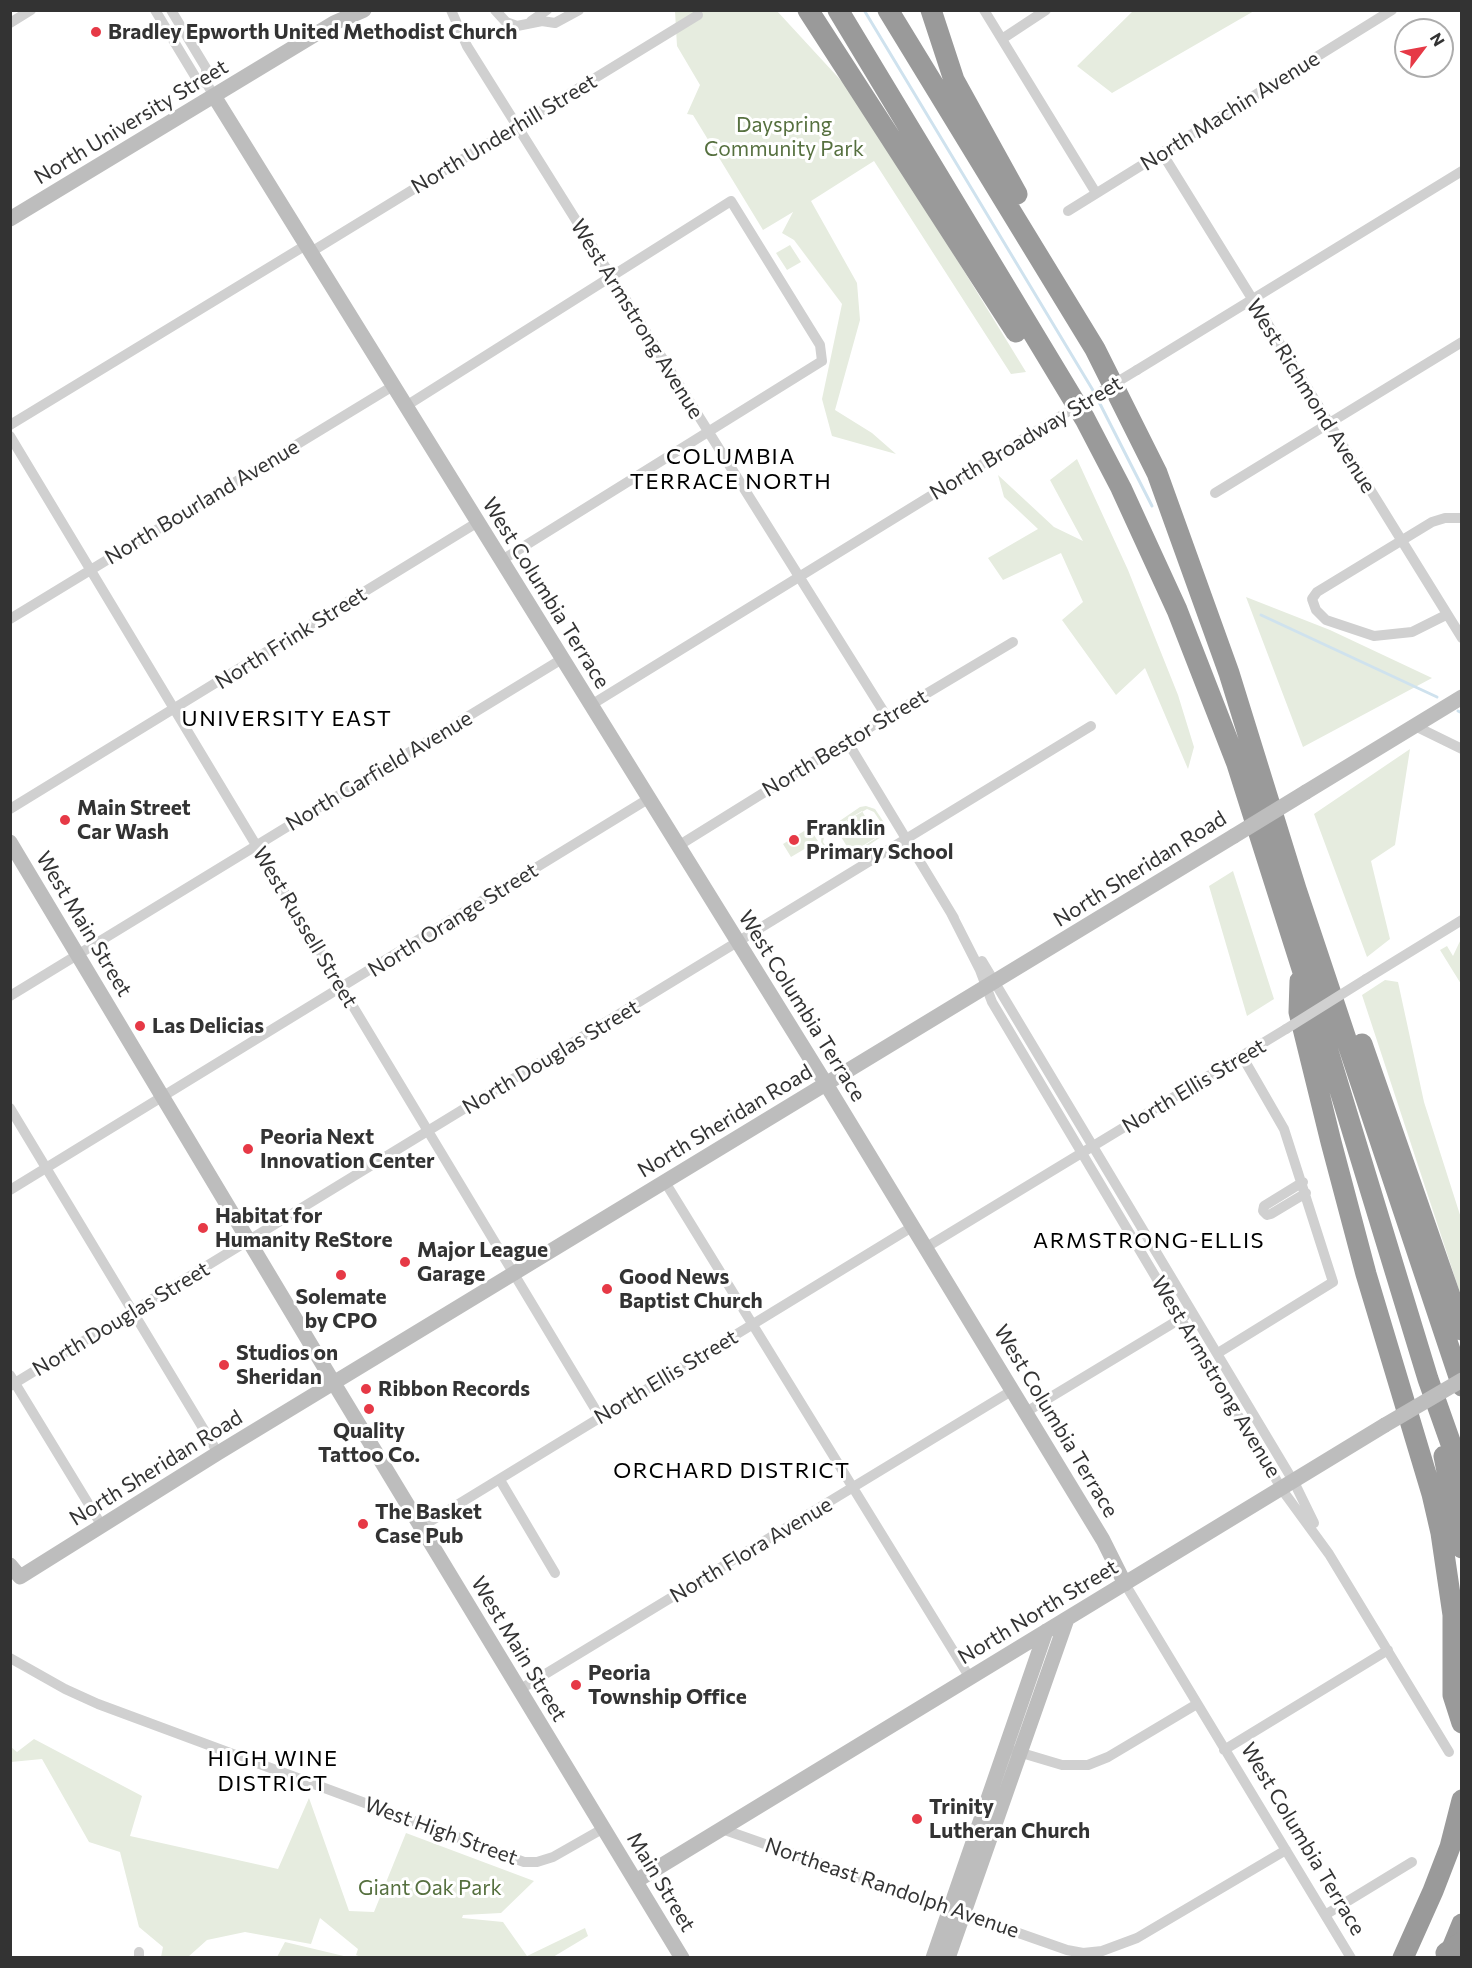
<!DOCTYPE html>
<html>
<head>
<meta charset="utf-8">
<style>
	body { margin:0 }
	#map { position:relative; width:1472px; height:1968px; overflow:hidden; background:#fff; font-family:Commissioner,sans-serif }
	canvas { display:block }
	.frame { position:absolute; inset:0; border:12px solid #333; pointer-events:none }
	.north { position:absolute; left:1394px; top:18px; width:60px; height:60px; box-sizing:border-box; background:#fff; border:2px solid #adadad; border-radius:50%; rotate:58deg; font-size:16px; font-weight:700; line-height:24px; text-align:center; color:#333 }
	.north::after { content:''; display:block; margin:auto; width:21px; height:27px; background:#e63946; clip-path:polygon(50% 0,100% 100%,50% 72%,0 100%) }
</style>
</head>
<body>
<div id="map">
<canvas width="1472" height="1968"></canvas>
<div class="frame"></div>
<div class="north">N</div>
</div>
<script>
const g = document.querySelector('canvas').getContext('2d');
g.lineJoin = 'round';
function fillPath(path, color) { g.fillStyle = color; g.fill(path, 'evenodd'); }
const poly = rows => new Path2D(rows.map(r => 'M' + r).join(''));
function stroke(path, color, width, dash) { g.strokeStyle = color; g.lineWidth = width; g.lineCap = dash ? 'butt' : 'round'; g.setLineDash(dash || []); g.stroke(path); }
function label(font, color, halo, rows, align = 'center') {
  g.font = font + ' Commissioner,sans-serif'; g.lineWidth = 6; g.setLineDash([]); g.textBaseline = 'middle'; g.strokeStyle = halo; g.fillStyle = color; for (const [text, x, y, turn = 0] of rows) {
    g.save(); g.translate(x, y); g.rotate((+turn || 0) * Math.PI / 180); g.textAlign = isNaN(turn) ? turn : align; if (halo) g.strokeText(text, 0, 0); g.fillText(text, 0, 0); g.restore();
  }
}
const green = poly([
	[675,11,777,11,859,100,1026,372,1011,374,874,161,811,201,857,283,860,320,835,410,872,433,896,454,832,436,822,399,842,304,794,240,782,233,793,212,763,230,693,115,687,114,700,85,677,46],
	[1133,11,1133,10,1254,11,1112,93,1077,66],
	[790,245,801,262,787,270,776,253],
	[1077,459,1128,570,1178,695,1194,747,1188,769,1145,668,1116,695,1062,620,1083,602,1061,553,1003,580,988,558,1038,529,1004,497,998,475,1054,527,1083,541,1050,480],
	[1246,597,1330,630,1432,678,1303,747],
	[1410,749,1395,845,1371,861,1390,939,1367,957,1314,814],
	[866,806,875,809,885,824,884,835,845,861,833,860,821,842,822,833,860,807],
	[867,809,874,812,882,824,881,835,844,859,832,856,823,842,825,833],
	[862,811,877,837,851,853,835,827],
	[809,828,818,841,791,857,783,844],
	[1233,871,1274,999,1247,1016,1209,886],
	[1461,939,1461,984,1440,950,1447,946,1453,956],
	[1385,980,1398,982,1424,1102,1461,1218,1461,1296,1362,995],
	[34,1739,142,1796,130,1836,278,1869,309,1798,349,1911,374,1912,406,1833,534,1881,501,1913,463,1915,462,1918,503,1922,527,1956,585,1928,588,1936,553,1957,361,1957,356,1955,358,1949,320,1918,311,1944,245,1932,207,1940,188,1957,161,1957,163,1947,139,1927,120,1852,89,1842,42,1759,11,1762,11,1747,17,1752],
	[285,1942,348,1957,277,1957]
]);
const stream = poly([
	[864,10,1094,392],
	[1097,398,1152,506],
	[1261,615,1437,697],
	[1458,711,1462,713]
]);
const street = poly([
	[155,10,196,78,207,84],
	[171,10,206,68,207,84,214,96],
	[451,10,467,46,887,717],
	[495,10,506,22,517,26,542,21,555,23,579,10],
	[984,10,1096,193],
	[531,21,547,10],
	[10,23,31,10],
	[1002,39,1046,10],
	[1162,153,1462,638],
	[1068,211,1392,10],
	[311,252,698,15],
	[1137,370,1462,171],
	[406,406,731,201,820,345,822,361,502,560],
	[10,425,306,245],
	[10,436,600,1417],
	[1215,493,1462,342],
	[1446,615,1412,632,1374,636,1326,620,1316,610,1312,599,1317,592,1432,522,1445,518,1462,518],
	[10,619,393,386],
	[591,705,1049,423],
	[1415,726,1462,749],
	[847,741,954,918],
	[10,809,478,522],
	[678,846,847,741,1013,642],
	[951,913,980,970,992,1002,1283,1491,1329,1554,1449,1752],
	[982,961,1295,1484,1314,1523],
	[1366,979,1462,920],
	[10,996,562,659],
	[10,1108,218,1453],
	[665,1182,970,1678],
	[1303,1182,1264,1206,1263,1211,1267,1215,1271,1214,1306,1193],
	[10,1190,648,799],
	[925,1248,1286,1029],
	[1218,1353,1333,1282,1284,1129,1242,1056],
	[10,1375,102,1526],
	[10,1386,1091,726],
	[1026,1412,1185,1316],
	[500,1480,555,1573],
	[421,1527,912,1227],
	[1125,1584,1351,1958],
	[10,1658,65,1689,98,1704,524,1862,537,1862,553,1857,604,1828],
	[519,1690,1013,1390],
	[1224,1750,1388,1650],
	[1015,1751,1062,1765,1088,1765,1108,1757,1197,1704],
	[722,1829,1067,1950,1083,1953,1102,1951,1137,1938,1286,1850],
	[1325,1915,1412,1862],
	[139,1958,139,1952]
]);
const secondary = poly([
	[214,96,826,1084,1103,1540,1125,1584],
	[10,219,334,23,364,10],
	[1306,792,1462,697],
	[10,842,335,1385,682,1958],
	[10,1565,20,1577,218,1453,1234,836],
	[636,1881,1385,1425],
	[933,1958,1046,1631],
	[948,1958,1067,1619]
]);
const highway = poly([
	[808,10,1016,332],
	[838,10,1085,419,1121,488,1177,610,1237,764,1324,1038,1428,1379,1462,1475],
	[888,10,1095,349,1157,473,1229,673,1296,889,1462,1386],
	[931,10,954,80,1017,194],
	[1300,981,1299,1012,1331,1142,1366,1274,1432,1494,1441,1533,1453,1615,1453,1695,1462,1723],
	[1362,1044,1462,1330],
	[1444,1456,1462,1548],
	[1403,1958,1433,1891,1450,1847,1462,1800],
	[1448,1958,1462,1924]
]);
const streetBridge = poly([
	[1049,423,1137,370],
	[1286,1029,1366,979]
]);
const secondaryBridge = poly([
	[1234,836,1306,792],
	[1385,1425,1462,1380]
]);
const highwayBridge = poly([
	[1446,1953,1462,1942]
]);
const markers = [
	[96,32,6,"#e63946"],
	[65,820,6,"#e63946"],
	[794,840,6,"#e63946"],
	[140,1026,6,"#e63946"],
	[248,1149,6,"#e63946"],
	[203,1228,6,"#e63946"],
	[405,1262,6,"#e63946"],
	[341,1275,6,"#e63946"],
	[607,1289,6,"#e63946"],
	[224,1365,6,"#e63946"],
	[366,1389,6,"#e63946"],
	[369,1409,6,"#e63946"],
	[363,1524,6,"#e63946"],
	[576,1685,6,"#e63946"],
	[917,1819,6,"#e63946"]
];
const poiNames = [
	["Bradley Epworth United Methodist Church",108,32],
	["Main Street",77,808],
	["Car Wash",77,832],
	["Franklin",806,828],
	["Primary School",806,852],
	["Las Delicias",152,1026],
	["Peoria Next",260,1137],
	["Innovation Center",260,1161],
	["Habitat for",215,1216],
	["Humanity ReStore",215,1240],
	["Major League",417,1250],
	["Garage",417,1274],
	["Good News",619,1277],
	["Baptist Church",619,1301],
	["Solemate",341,1297,"center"],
	["by CPO",341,1321,"center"],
	["Studios on",236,1353],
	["Sheridan",236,1377],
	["Ribbon Records",378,1389],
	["Quality",369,1431,"center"],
	["Tattoo Co.",369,1455,"center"],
	["The Basket",375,1512],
	["Case Pub",375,1536],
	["Peoria",588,1673],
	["Township Office",588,1697],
	["Trinity",929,1807],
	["Lutheran Church",929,1831]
];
const streetNames = [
	["North Machin Avenue",1230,111,-32],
	["North University Street",131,122,-31],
	["North Underhill Street",504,134,-31],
	["West Armstrong Avenue",637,319,58],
	["West Richmond Avenue",1311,396,58],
	["North Broadway Street",1026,438,-31],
	["North Bourland Avenue",202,502,-31],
	["West Columbia Terrace",546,593,58],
	["North Frink Street",291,638,-32],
	["North Bestor Street",845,743,-31],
	["North Garfield Avenue",379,771,-31],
	["North Sheridan Road",1140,869,-32],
	["North Orange Street",453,920,-32],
	["West Main Street",84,924,59],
	["West Russell Street",305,927,59],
	["West Columbia Terrace",802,1006,58],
	["North Douglas Street",551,1057,-31],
	["North Ellis Street",1194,1086,-31],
	["North Sheridan Road",725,1121,-31],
	["North Douglas Street",121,1319,-31],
	["North Ellis Street",666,1377,-31],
	["West Armstrong Avenue",1216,1377,59],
	["West Columbia Terrace",1056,1421,59],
	["North Sheridan Road",156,1468,-32],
	["North Flora Avenue",751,1550,-31],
	["North North Street",1038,1612,-31],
	["West Main Street",519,1649,59],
	["West High Street",441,1831,20],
	["West Columbia Terrace",1303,1839,59],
	["Main Street",661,1882,59],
	["Northeast Randolph Avenue",892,1888,19]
];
const parkNames = [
	["Dayspring",784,125],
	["Community Park",784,149],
	["Giant Oak Park",430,1888]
];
const neighbourhoodNames = [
	["COLUMBIA",731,457],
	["TERRACE NORTH",731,482],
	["UNIVERSITY EAST",287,719],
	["ARMSTRONG-ELLIS",1149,1241],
	["ORCHARD DISTRICT",732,1471],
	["HIGH WINE",273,1759],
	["DISTRICT",273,1784]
];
fillPath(green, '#e6ecdf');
stroke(stream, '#cfe2ee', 3);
stroke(street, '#d0d0d0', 10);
stroke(secondary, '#bdbdbd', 15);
stroke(highway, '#9a9a9a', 21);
stroke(streetBridge, '#d0d0d0', 10);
stroke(secondaryBridge, '#bdbdbd', 15);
stroke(highwayBridge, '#9a9a9a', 21);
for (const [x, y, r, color] of markers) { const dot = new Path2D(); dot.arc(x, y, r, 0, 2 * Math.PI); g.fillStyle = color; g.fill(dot); stroke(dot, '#fff', 2); }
label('bold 21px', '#333', '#fff', poiNames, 'left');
label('21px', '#333', '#fff', streetNames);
label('21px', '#56703f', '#fff', parkNames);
g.letterSpacing = '1.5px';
label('22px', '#000', '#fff', neighbourhoodNames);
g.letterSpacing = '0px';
</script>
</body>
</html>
